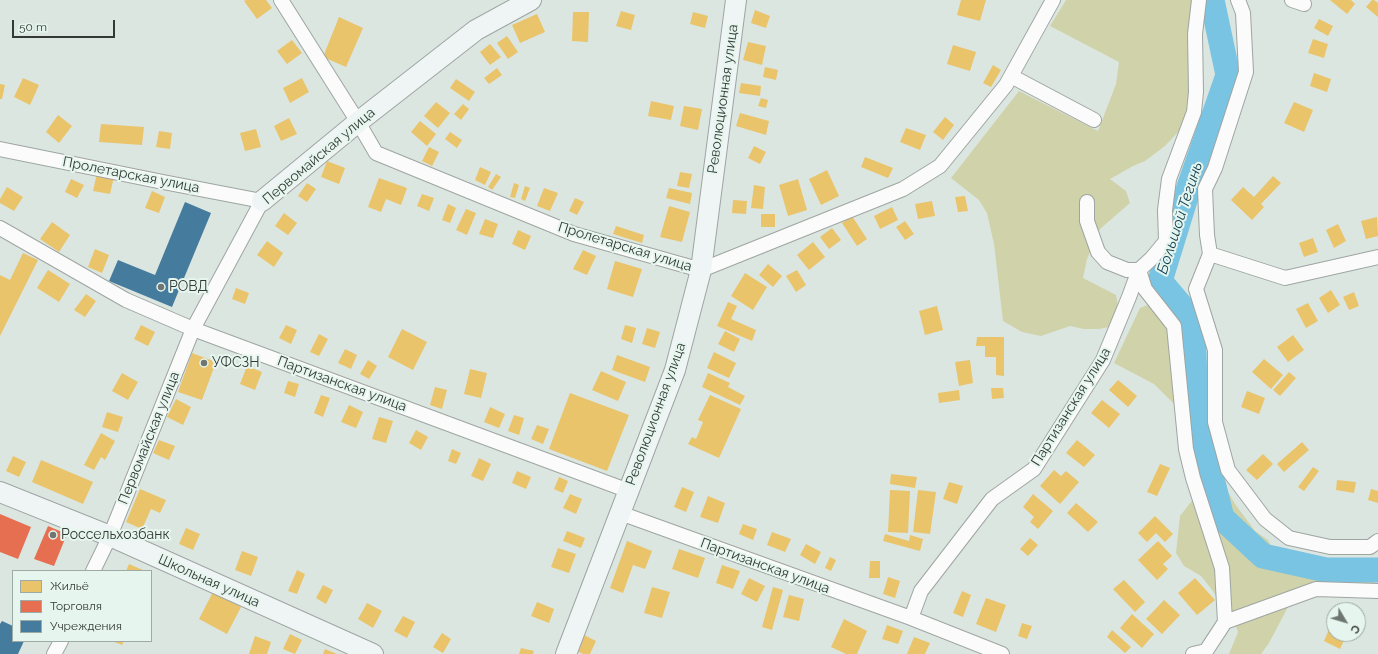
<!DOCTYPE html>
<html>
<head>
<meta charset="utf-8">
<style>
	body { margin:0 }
	#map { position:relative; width:1378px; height:654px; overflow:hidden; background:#dce6e1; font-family:Raleway,sans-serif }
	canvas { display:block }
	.legend { position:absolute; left:12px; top:570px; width:140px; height:72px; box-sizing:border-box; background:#e6f6ef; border:1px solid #9eaaa5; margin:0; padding:5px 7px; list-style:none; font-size:12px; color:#333936 }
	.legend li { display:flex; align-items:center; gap:8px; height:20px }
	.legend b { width:20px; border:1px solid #9eaaa5 }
	.north { position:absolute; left:1326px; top:602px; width:40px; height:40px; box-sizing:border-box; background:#e6f6ef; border:1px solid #9eaaa5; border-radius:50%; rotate:128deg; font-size:11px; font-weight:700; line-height:16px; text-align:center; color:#333936 }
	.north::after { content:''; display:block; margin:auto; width:14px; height:18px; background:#6e7672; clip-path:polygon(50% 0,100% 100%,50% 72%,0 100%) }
	.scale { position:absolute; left:12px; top:20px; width:103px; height:18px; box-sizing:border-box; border:2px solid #333936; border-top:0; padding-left:5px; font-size:12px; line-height:14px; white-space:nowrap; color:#333936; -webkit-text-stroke:3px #e6f6ef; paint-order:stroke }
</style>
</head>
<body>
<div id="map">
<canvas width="1378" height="654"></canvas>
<ul class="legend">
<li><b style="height:11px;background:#e9c46a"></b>Жильё</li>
<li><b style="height:11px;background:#e76f51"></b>Торговля</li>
<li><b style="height:11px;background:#457b9d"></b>Учреждения</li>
</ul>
<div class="north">С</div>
<div class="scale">50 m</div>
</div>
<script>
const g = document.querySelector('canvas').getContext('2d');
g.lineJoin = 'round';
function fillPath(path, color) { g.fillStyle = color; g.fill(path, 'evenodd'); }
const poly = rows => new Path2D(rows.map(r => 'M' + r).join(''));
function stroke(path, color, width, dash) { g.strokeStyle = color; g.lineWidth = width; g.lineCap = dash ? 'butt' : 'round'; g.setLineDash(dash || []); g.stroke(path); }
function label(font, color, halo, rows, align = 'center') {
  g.font = font + ' Raleway,sans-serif'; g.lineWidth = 4; g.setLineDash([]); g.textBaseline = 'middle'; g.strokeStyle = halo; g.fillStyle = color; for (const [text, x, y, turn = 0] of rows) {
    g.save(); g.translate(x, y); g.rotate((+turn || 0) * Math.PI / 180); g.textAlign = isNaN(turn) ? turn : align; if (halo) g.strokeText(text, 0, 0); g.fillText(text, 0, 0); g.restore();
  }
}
const green = poly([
	[1066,0,1193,0,1191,110,1179,131,1165,146,1145,161,1133,166,1110,179,1126,191,1130,203,1100,229,1087,259,1083,278,1116,295,1118,305,1109,327,1099,329,1084,329,1070,326,1041,336,1022,332,1003,321,994,244,987,213,979,200,951,178,1019,91,1098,131,1116,84,1119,62,1050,26],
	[1148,305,1154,309,1169,333,1174,404,1154,384,1114,363,1140,308],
	[1220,478,1235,504,1255,531,1268,540,1273,549,1313,561,1342,563,1363,561,1378,564,1378,575,1374,585,1320,585,1293,589,1288,607,1269,643,1261,654,1229,654,1238,632,1232,615,1220,603,1213,591,1201,576,1184,566,1176,553,1180,516,1205,484]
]);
const homes = poly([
	[246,0,266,0,272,8,257,19,244,1],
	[961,0,986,0,980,21,957,15],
	[1330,0,1351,0,1355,4,1347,14],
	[1372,0,1374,0,1378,3,1378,17,1366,7],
	[755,10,770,16,766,28,751,23],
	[621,11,635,15,631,30,616,26],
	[573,12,589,12,588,42,572,41],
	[693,12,708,16,705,28,690,24],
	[537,14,545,32,520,43,512,25],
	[339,17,363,28,346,67,323,57],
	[1319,19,1333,26,1328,36,1314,28],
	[507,36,518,52,508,59,497,43],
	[1313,39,1328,44,1324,58,1308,53],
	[292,40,302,53,287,64,277,51],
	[748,42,766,46,762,65,743,60],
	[490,44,501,57,490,65,480,52],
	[953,45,976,52,970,71,947,64],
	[993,65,1001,70,991,87,983,83],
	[765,67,778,70,776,80,763,77],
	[497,68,502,75,489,84,484,78],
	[1314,73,1331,79,1327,92,1310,86],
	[23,78,39,85,30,105,14,97],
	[302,78,309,92,290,103,283,88],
	[456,79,475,92,469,101,450,88],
	[741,83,761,86,760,96,739,93],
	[0,84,5,85,2,99,0,99],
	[761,98,768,100,766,108,758,106],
	[651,101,674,106,671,120,648,116],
	[436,102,450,113,438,128,424,116],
	[1294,102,1313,110,1304,132,1284,123],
	[463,104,469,109,461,120,454,114],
	[684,106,702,109,698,130,680,126],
	[740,113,769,121,766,135,736,126],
	[58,115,72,126,59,143,46,132],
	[945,117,954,125,943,140,933,132],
	[289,118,297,134,281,141,274,126],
	[420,121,436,134,427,146,411,132],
	[101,124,144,127,142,145,99,142],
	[906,128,926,135,920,150,900,142],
	[256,129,261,147,245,151,240,133],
	[159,131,172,133,170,149,156,147],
	[450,132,462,140,457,148,445,139],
	[754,146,766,152,760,164,748,158],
	[429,147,439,152,432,166,422,161],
	[865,157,893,168,888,178,861,167],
	[327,161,345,168,339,184,321,177],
	[480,167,491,172,485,185,475,180],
	[827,170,839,196,821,205,809,179],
	[680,172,692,174,689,188,677,186],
	[97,173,114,177,110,194,93,191],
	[496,174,501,177,492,190,488,187],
	[1273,176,1281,183,1261,204,1264,207,1252,220,1231,200,1243,187,1254,197],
	[379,178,407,188,401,205,386,199,381,212,368,207],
	[71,179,84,185,77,198,65,192],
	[798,179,807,210,788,216,779,185],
	[307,183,316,189,307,202,298,196],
	[514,183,519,185,515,198,510,197],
	[754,185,765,187,763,209,751,208],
	[525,186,530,188,525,201,521,199],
	[7,187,23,197,14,211,0,203,0,199],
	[544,188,558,193,550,211,537,206],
	[669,188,692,193,690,204,666,198],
	[152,191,165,197,159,213,145,208],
	[422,194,434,198,429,211,417,206],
	[965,196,968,211,958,212,955,197],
	[575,198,584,202,577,215,569,211],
	[733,200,747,201,746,214,732,213],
	[932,201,935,216,918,219,915,204],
	[448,204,456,208,450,223,442,220],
	[669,206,690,212,682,242,660,237],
	[892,207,898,220,880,229,874,216],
	[466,209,476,213,467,235,456,230],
	[284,213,297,223,288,235,275,226],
	[761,214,775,214,775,227,761,227],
	[852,216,867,239,857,246,842,223],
	[1377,217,1378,236,1366,239,1361,221],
	[485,219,498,224,493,238,479,234],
	[905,221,914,234,905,240,896,227],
	[52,222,70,235,59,252,40,239],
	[1338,224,1346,241,1334,248,1326,230],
	[616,226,644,235,642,243,613,234],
	[832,228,841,240,829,249,820,237],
	[518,230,531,236,525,250,512,244],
	[1313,238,1318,252,1304,257,1299,243],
	[267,241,283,253,274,267,257,255],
	[813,242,825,257,809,270,797,255],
	[95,249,109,255,102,273,88,267],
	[583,250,596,256,587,275,573,269],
	[23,253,38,260,0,336,0,275,10,280],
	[615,261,642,269,633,297,607,289],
	[768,264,782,276,773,287,759,275],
	[48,270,70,284,59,302,37,288],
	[797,270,806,285,796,292,786,276],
	[745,273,767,287,753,310,731,296],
	[236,288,249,293,245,304,232,299],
	[1331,290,1340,305,1328,313,1319,298],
	[1354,292,1359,306,1349,310,1343,297],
	[86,294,96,301,85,317,74,310],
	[728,302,737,306,731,319,756,330,752,341,717,326],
	[1308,303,1318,321,1306,328,1296,309],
	[937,306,943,330,925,335,919,311],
	[141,325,155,332,148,346,134,339],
	[286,325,297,330,291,344,279,338],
	[625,325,636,328,632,343,621,339],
	[647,328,660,332,655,348,642,344],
	[402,329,427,342,413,370,388,357],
	[725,331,740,339,734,352,718,344],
	[319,334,328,339,319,356,310,352],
	[1293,335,1304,350,1288,362,1277,347],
	[977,337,1004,337,1004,376,996,375,996,357,985,357,985,346,976,346],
	[345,349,357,355,351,369,338,363],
	[714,352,736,363,729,378,707,368],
	[192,353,216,362,202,400,178,392],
	[617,355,650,367,645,382,612,370],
	[1264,359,1283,375,1271,389,1252,372],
	[368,360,377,366,369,379,360,374],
	[970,360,973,383,959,386,955,362],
	[247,366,262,372,255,390,240,384],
	[470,369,487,373,481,398,464,394],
	[601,371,626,382,618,401,592,390],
	[1289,372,1296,378,1280,396,1273,390],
	[122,373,138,382,128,400,112,391],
	[708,373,730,383,728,387,745,396,740,405,702,387],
	[1118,380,1137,396,1128,407,1109,390],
	[288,381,299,384,295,397,284,393],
	[435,387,447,390,442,409,430,405],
	[991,388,1003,388,1004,398,992,399],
	[959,390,960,400,939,403,938,393],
	[1247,391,1265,398,1259,414,1241,407],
	[570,393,629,415,607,471,549,449],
	[321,395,330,398,323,417,314,413],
	[710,395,741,409,719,458,688,444,692,437,696,439,703,422,698,420],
	[176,399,191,407,183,425,167,417],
	[1102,400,1120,414,1109,428,1091,413],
	[349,405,363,412,356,428,341,422],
	[490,407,505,414,499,428,484,422],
	[107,412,123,417,118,432,102,427],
	[514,415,524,418,519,435,508,431],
	[379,417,393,421,386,443,372,439],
	[537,425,549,429,543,444,531,439],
	[416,430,428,437,421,450,409,443],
	[101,433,115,441,105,460,101,457,94,470,84,465],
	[159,440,175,446,169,460,153,453],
	[1077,440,1095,455,1084,467,1066,453],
	[1302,442,1309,450,1284,472,1277,464],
	[452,449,461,453,456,464,448,461],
	[1263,454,1273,464,1257,480,1246,470],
	[13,456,26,462,19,477,6,471],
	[479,458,491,464,483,481,471,476],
	[41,460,93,482,83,504,32,482],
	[1160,464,1170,468,1157,496,1147,492],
	[1313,467,1319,471,1304,491,1298,487],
	[1054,470,1061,476,1066,471,1079,482,1060,504,1040,486],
	[517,471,531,477,526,489,512,483],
	[891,474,917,477,915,488,890,484],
	[559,477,568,481,563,493,554,489],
	[1337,480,1356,482,1354,493,1336,490],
	[949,482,963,486,957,504,943,499],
	[682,487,694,492,686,512,674,507],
	[140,489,166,500,160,513,151,509,142,529,126,522],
	[1371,489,1378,491,1378,503,1368,500],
	[890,490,910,491,908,533,888,532],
	[918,490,936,492,930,534,913,532],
	[570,494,582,499,576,514,563,508],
	[1033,494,1053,511,1038,529,1030,522,1034,517,1023,507],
	[708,496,725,503,718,523,700,517],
	[1076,503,1098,522,1088,532,1067,513],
	[1155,516,1173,534,1165,542,1156,533,1147,542,1138,533],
	[743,524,757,529,753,540,739,534],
	[186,528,200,534,193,550,179,544],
	[567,531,585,538,581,548,563,541],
	[772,532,791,539,785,552,767,545],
	[885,534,909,541,910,535,923,539,920,551,883,541],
	[1030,538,1038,545,1028,556,1020,549],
	[627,541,652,551,645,569,633,565,623,593,610,588],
	[1158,541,1172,556,1163,564,1168,569,1157,580,1138,560],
	[806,544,821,552,815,564,800,555],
	[558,548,576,554,569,573,551,567],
	[679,549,705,558,698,578,672,569],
	[242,551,258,557,251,576,235,570],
	[830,557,836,560,831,571,825,568],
	[870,561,880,561,880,578,869,578],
	[129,564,145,571,126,571],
	[722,565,740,571,733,589,716,583],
	[297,570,305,574,297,594,288,591],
	[888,577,900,581,895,598,883,594],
	[749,578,765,586,757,602,741,594],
	[1195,578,1215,600,1197,615,1178,593],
	[1124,580,1145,602,1135,612,1113,589],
	[323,585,333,590,326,604,316,598],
	[652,587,670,592,662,618,644,613],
	[773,587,783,590,772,630,762,627],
	[962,591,971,595,963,617,953,613],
	[213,592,241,607,227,634,199,619],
	[789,595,804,599,799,621,783,617],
	[986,598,1006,605,996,632,976,624],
	[1164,600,1180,615,1162,634,1146,619],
	[537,602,554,609,549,623,531,616],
	[367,603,382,611,373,628,358,619],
	[1132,614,1154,634,1142,648,1120,628],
	[403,616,415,622,407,638,394,631],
	[1334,618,1334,634,1347,634,1340,649,1324,641],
	[844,619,867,631,857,654,846,654,831,647],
	[1022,623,1032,626,1027,639,1018,636],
	[887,625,903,631,898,644,882,639],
	[1112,630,1131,647,1125,653,1107,637],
	[442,633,451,639,443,653,433,647],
	[290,634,302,640,295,654,283,649],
	[584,635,596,641,590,654,583,654,577,651],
	[255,636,271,642,267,654,249,654],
	[914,637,930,643,925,654,907,654],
	[112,641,124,641,122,645],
	[521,648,534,651,533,654,519,654],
	[325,649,337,654,323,654]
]);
const shops = poly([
	[0,514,31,527,18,559,0,552],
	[48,526,67,534,54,566,34,559]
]);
const public = poly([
	[185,202,211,213,172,307,109,281,118,260,155,275],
	[2,621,13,626,13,641,24,641,18,654,0,654,0,624]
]);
const river = poly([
	[1212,0,1228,75,1190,184,1160,281,1193,320,1196,415,1222,518,1263,556,1326,570,1378,570]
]);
const street = poly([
	[281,0,358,122,376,153,574,234,701,270,903,189,940,166,1006,85,1053,0],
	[1238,0,1243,13,1246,72,1215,168,1205,189,1207,235,1210,254,1196,289,1215,350,1215,422,1228,470,1265,519,1289,538,1330,547,1370,547,1378,541],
	[1292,0,1304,4],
	[1011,76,1094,120],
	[0,149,163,182,262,201,193,329,110,536,93,571],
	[1087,202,1087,221,1098,252,1107,262,1127,270,1139,270,1151,259,1166,241,1165,210,1169,179,1194,112,1196,92,1195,34,1199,0],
	[0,228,126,300,193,329,629,491],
	[1210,254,1285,278,1378,257],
	[620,513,911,618,1002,654],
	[911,618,921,591,992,499,1034,469,1103,360,1129,297,1139,270,1145,289,1174,326,1186,449,1193,478,1222,568,1225,622],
	[1225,622,1316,589,1378,591],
	[54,654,61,641],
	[1193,654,1206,651,1225,622]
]);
const secondary = poly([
	[262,201,358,122,476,30,531,0],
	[0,492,110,536,373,654],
	[566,654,675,370,701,270,736,0]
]);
const markers = [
	[161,287,4,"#6e7672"],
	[204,363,4,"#6e7672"],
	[53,535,4,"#6e7672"]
];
const streetNames = [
	["Революционная улица",723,99,-82],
	["Первомайская улица",319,156,-40],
	["Пролетарская улица",131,175,11],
	["Пролетарская улица",625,247,17],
	["Партизанская улица",342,384,20],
	["Партизанская улица",1071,407,-58],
	["Революционная улица",656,414,-70],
	["Первомайская улица",149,438,-68],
	["Партизанская улица",765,566,20],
	["Школьная улица",209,581,24]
];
const poiNames = [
	["РОВД",169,287],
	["УФСЗН",212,363],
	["Россельхозбанк",61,535]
];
const waterNames = [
	["Большой Тегинь",1180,218,-72]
];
fillPath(green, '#d0d2a9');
fillPath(homes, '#e9c46a');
fillPath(shops, '#e76f51');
fillPath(public, '#457b9d');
stroke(river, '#79c4e2', 25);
stroke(street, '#9ea5a2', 16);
stroke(secondary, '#9ea5a2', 22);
stroke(street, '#fafbfa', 14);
stroke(secondary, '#eff4f4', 20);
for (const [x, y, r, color] of markers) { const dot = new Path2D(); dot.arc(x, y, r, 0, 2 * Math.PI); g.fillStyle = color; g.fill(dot); stroke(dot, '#e6f6ef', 1.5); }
label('14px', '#333936', '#e6f6ef', streetNames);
label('14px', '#333936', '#e6f6ef', poiNames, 'left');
label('italic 15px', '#123f52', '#e6f6ef', waterNames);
</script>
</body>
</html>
